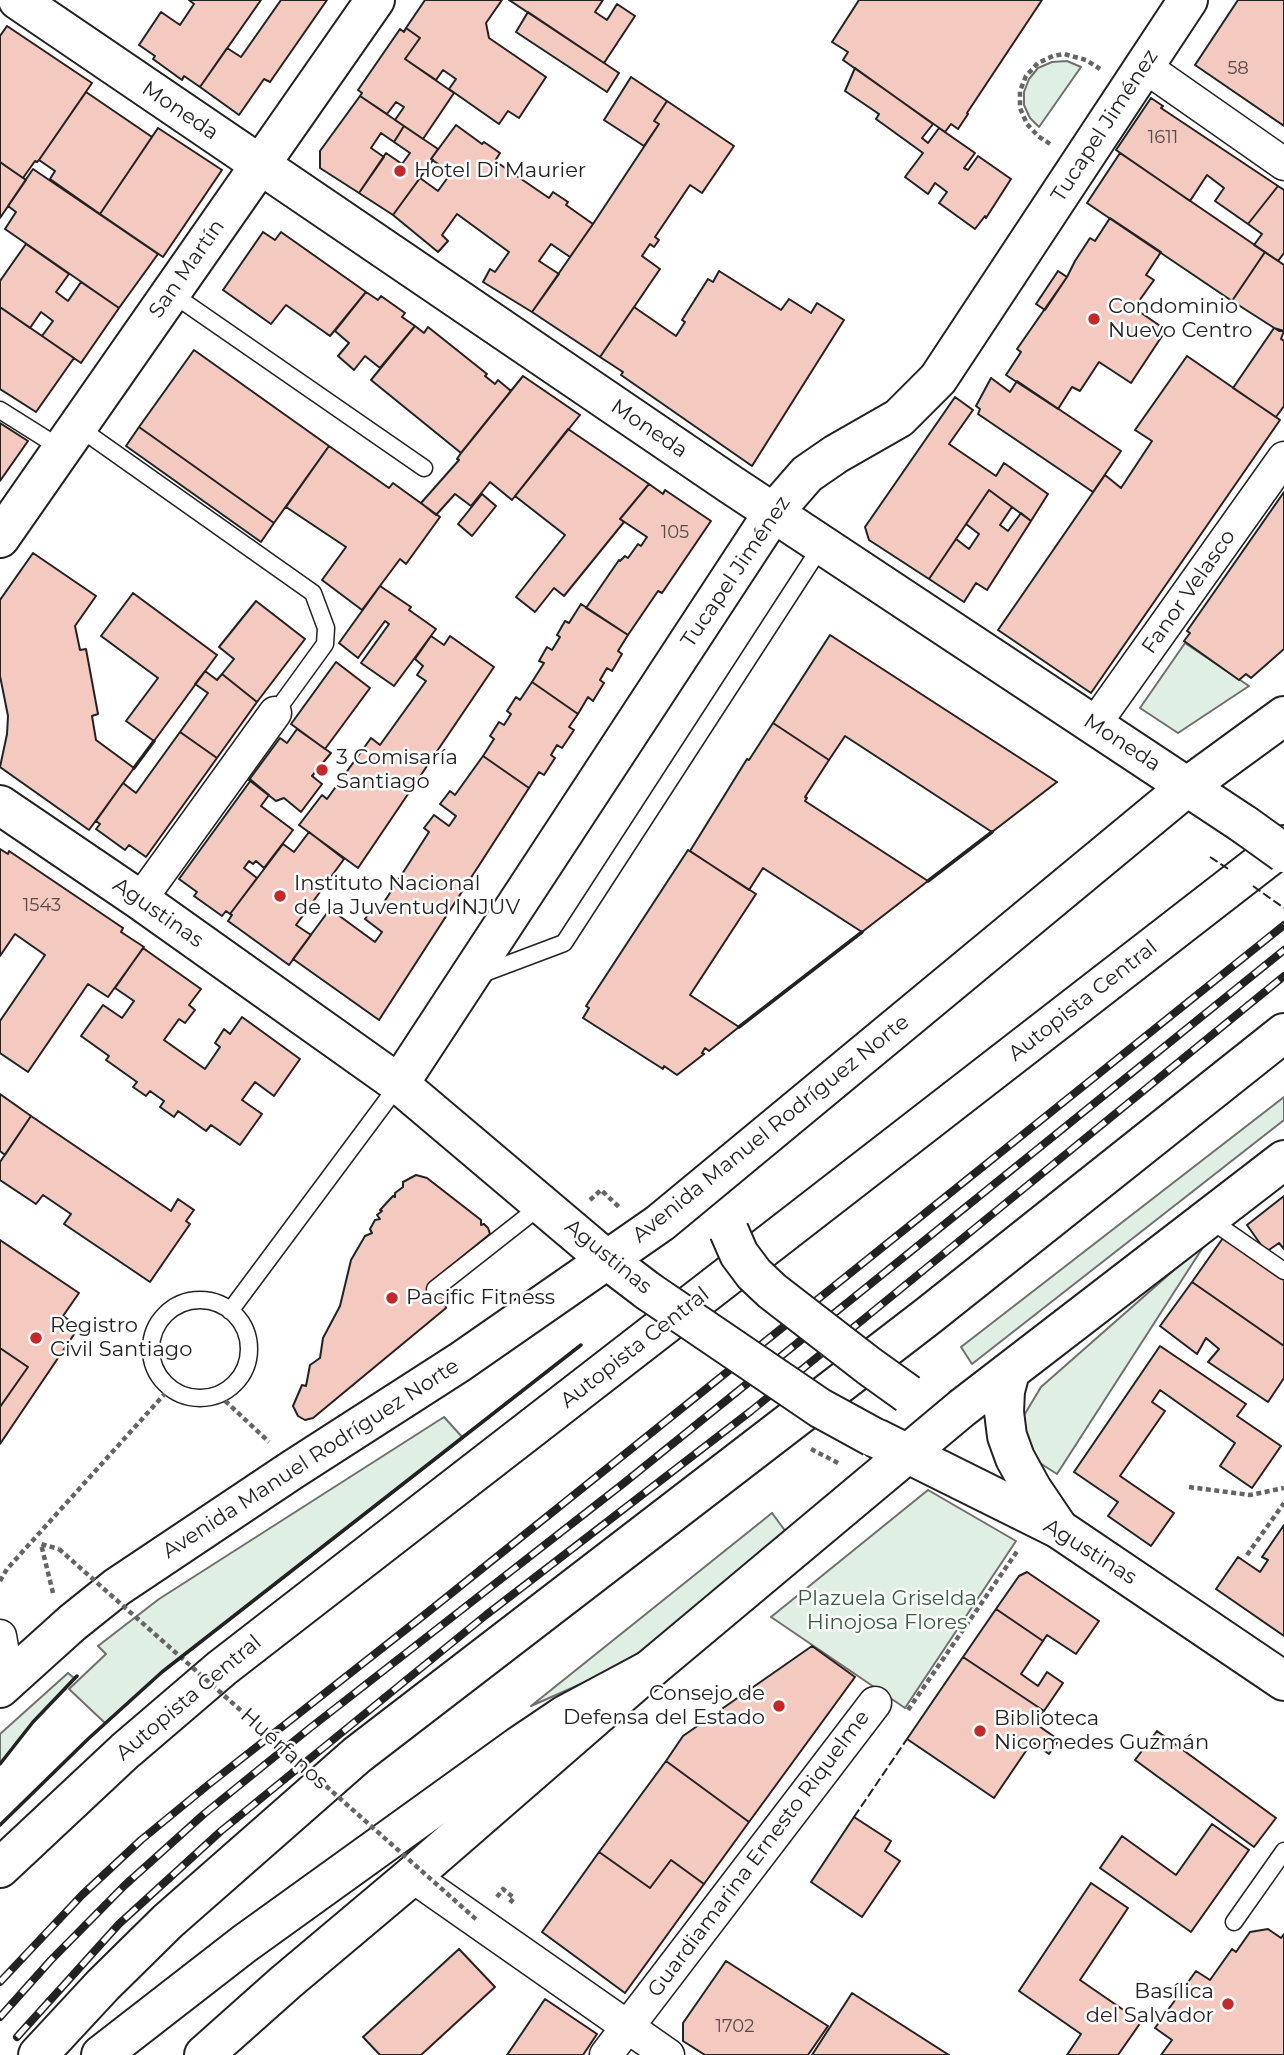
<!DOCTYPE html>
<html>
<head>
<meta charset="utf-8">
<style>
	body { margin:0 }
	canvas { display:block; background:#fff }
</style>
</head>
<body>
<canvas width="1284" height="2055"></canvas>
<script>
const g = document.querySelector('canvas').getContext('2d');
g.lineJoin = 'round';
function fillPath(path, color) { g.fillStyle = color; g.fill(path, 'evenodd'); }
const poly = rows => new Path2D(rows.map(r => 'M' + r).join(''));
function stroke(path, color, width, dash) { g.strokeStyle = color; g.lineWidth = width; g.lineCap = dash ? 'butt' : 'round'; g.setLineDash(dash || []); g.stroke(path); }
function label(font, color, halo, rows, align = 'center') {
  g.font = font + ' Montserrat,sans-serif'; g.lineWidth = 5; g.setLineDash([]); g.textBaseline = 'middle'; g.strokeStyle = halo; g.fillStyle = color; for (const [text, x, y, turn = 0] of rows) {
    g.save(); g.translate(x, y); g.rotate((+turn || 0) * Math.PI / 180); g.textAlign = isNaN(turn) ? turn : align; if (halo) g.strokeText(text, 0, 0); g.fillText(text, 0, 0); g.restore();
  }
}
const green = poly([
	[1067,61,1081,67,1039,127,1030,118,1024,105,1024,92,1029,79,1038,68,1052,62,1067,61],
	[1185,643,1249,686,1178,733,1140,708,1185,643],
	[1284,1097,1284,1120,972,1364,961,1347,1284,1097],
	[1207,1241,1057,1474,1035,1460,1023,1441,1023,1417,1041,1387,1207,1241],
	[444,1417,463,1438,162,1672,105,1723,69,1689,106,1654,98,1646,159,1599,444,1417],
	[928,1490,1016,1541,905,1708,771,1617,928,1490],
	[772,1513,789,1536,642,1657,531,1706,772,1513],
	[68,1673,74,1678,33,1722,0,1764,0,1734,68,1673]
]);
const building = poly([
	[189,0,261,0,200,87,184,76,182,80,153,59,155,56,139,45,161,12,180,25,194,4,189,0],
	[281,0,327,0,270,82,264,79,239,115,200,87,227,48,241,57,281,0],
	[425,0,502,0,486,23,489,38,546,77,519,118,508,111,499,124,449,89,456,79,443,70,436,80,405,59,420,38,406,28,425,0],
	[509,0,603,0,595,12,607,20,617,4,635,16,604,63,509,0],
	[859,0,1042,0,967,113,968,114,958,129,951,124,945,132,843,60,848,52,832,42,859,0],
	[1238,0,1284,0,1284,126,1195,65,1238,0],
	[528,12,619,73,607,92,516,32,528,12],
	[7,26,92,83,39,160,37,162,35,161,23,178,0,162,0,36,7,26],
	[406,28,420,38,405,59,454,93,423,139,395,120,404,107,396,102,387,114,360,96,362,93,358,90,400,29,404,32,406,28],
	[855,68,933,124,922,138,928,143,939,128,975,153,964,168,968,170,978,156,1011,179,986,218,985,216,975,229,939,203,947,192,935,183,928,194,905,177,923,153,876,119,879,114,845,91,855,68],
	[631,77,667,101,654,121,659,124,644,146,604,120,631,77],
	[86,92,152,137,100,214,50,179,55,171,39,160,86,92],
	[360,96,404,126,394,142,381,133,371,148,384,157,359,193,320,168,320,151,360,96],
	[1151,98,1163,106,1161,108,1278,186,1248,224,1215,201,1224,188,1207,175,1190,201,1116,150,1151,98],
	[667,101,734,146,702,193,690,185,655,237,659,240,654,247,650,244,642,256,660,269,600,357,532,312,593,224,659,124,654,121,667,101],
	[456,125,482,144,484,142,500,153,495,161,549,198,553,192,568,202,566,205,593,224,570,257,551,244,539,261,559,274,532,312,483,282,490,269,495,272,509,252,457,214,442,235,448,241,438,252,393,215,420,178,438,191,451,173,431,159,456,125],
	[404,126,438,149,431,159,433,160,393,215,359,193,386,153,402,164,410,153,394,142,404,126],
	[158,128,222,170,163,257,100,214,158,128],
	[1120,153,1265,252,1232,301,1087,203,1120,153],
	[0,162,26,180,0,218,0,162],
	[33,169,158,254,119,308,5,229,16,212,8,206,33,169],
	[1278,186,1284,190,1284,253,1278,261,1254,245,1262,234,1248,224,1278,186],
	[1110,218,1161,252,1146,275,1154,280,1134,308,1166,330,1131,383,1099,362,1080,391,1072,387,1058,409,1006,375,1021,352,1017,349,1067,277,1075,261,1090,238,1095,241,1110,218],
	[263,232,275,240,281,232,366,292,330,336,286,305,271,324,223,290,263,232],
	[26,244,69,274,56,292,68,301,81,282,119,308,81,363,42,336,53,321,41,312,30,328,0,307,0,281,26,244],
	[1265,252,1284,265,1284,331,1279,331,1232,301,1265,252],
	[719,271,781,310,789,299,811,313,817,303,844,320,752,466,621,375,623,372,600,357,634,307,676,336,685,322,682,320,708,279,713,282,719,271],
	[1058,271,1067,277,1045,310,1036,304,1058,271],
	[366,292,378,300,381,296,405,313,402,317,415,326,380,368,365,356,354,370,338,356,349,343,335,331,366,292],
	[0,307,74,358,36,412,0,389,0,307],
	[415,326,424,333,428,327,487,374,485,376,495,384,498,380,511,391,461,453,371,380,415,326],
	[1274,328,1284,331,1281,339,1284,341,1284,406,1276,417,1233,388,1274,328],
	[194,350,329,446,274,523,139,427,194,350],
	[1187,356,1280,420,1091,693,998,630,1105,475,1121,488,1152,441,1135,430,1187,356],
	[523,376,580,415,512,500,490,482,471,506,455,494,436,515,421,503,459,460,457,459,461,453,523,376],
	[991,378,1010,392,1017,381,1121,451,1093,492,978,414,980,409,976,406,991,378],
	[955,397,973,410,949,444,996,476,1004,463,1048,494,1031,521,989,490,929,579,869,540,865,527,955,397],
	[0,423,28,441,0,481,0,423],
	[139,427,274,523,261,542,126,446,139,427],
	[568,429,649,484,620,519,624,522,564,596,554,588,535,612,516,597,565,535,515,496,568,429],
	[329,446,389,488,393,483,440,517,406,564,400,559,362,610,322,580,346,547,286,507,329,446],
	[649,484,663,494,665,490,711,521,662,593,658,591,628,635,586,608,619,560,620,561,625,556,628,558,638,544,641,546,647,537,620,519,649,484],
	[989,490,1012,507,1000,525,1008,531,1021,513,1031,521,987,590,976,583,964,602,929,579,956,539,969,549,979,534,966,524,989,490],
	[1284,492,1284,649,1251,678,1246,674,1239,680,1184,641,1190,633,1187,631,1284,492],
	[482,494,496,506,472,536,458,524,482,494],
	[33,553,96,596,75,626,80,650,86,649,98,714,92,716,96,740,134,768,89,830,0,767,7,734,8,716,0,676,0,600,33,553],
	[380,586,411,607,409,610,436,629,394,686,361,663,389,624,385,621,358,658,339,643,380,586],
	[133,593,217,655,154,741,126,721,158,678,101,636,133,593],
	[256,601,305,639,257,702,222,674,234,659,219,647,256,601],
	[581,604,628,635,618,651,622,654,612,671,607,668,600,680,604,683,593,701,588,697,578,714,532,682,544,663,539,661,547,647,552,650,560,637,557,635,565,621,569,623,581,604],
	[830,635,1057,782,992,832,845,736,829,760,773,723,830,635],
	[431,636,444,645,450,636,494,667,358,868,299,825,322,795,327,799,371,738,380,745,426,681,417,675,423,666,415,659,431,636],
	[336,662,370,688,325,749,291,724,336,662],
	[205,671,217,680,222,674,257,702,217,758,180,732,208,693,195,684,205,671],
	[532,682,578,714,569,727,574,730,562,748,557,745,551,755,555,758,544,775,539,772,529,788,483,756,494,739,490,736,499,722,504,725,511,714,507,711,516,697,520,700,532,682],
	[773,723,829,760,805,797,807,798,805,801,928,881,862,932,763,868,749,890,690,851,747,759,749,760,773,723],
	[297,729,331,753,312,776,322,784,301,812,284,798,276,801,249,780,280,738,287,743,297,729],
	[180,732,217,758,146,857,129,845,125,850,96,829,100,824,96,821,123,783,136,793,180,732],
	[483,756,529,788,379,1020,293,959,330,909,375,942,382,932,365,919,375,906,379,910,429,832,424,828,434,815,449,826,456,816,440,804,450,791,455,795,483,756],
	[251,780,269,795,261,806,293,830,264,868,256,861,253,864,249,861,244,868,257,878,230,914,226,911,222,916,194,896,197,892,179,879,251,780],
	[309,832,344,859,296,925,311,935,289,965,228,921,232,915,230,914,283,844,294,852,309,832],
	[0,849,8,854,9,851,123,928,121,932,144,947,108,997,88,984,28,1072,0,1053,0,1021,45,955,15,934,0,956,0,849],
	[688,850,756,894,690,995,739,1027,709,1051,705,1048,702,1053,704,1054,677,1075,664,1066,663,1069,583,1018,589,1008,586,1006,688,850],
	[143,948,201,989,189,1005,195,1010,185,1023,179,1019,164,1040,205,1069,220,1047,215,1043,224,1029,230,1034,242,1017,300,1059,274,1096,255,1082,242,1100,262,1114,240,1145,211,1125,206,1131,178,1111,174,1117,160,1107,164,1101,150,1091,146,1096,133,1087,137,1082,106,1060,109,1056,81,1036,103,1005,122,1018,134,1001,115,988,143,948],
	[0,1094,31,1116,5,1155,0,1151,0,1094],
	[31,1116,171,1211,178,1199,194,1210,186,1221,190,1224,150,1282,64,1224,71,1214,43,1195,36,1204,0,1180,0,1162,31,1116],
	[416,1175,427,1178,481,1220,481,1225,484,1224,488,1228,490,1234,430,1283,445,1301,446,1308,313,1418,305,1420,298,1416,293,1406,302,1385,306,1386,310,1365,320,1358,323,1338,340,1306,351,1260,365,1236,372,1233,370,1229,375,1220,380,1219,377,1215,382,1211,380,1210,393,1196,395,1197,395,1193,403,1187,403,1182,416,1175],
	[1284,1196,1284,1249,1279,1243,1266,1252,1247,1225,1284,1196],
	[1223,1238,1284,1280,1284,1346,1192,1282,1223,1238],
	[0,1240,79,1293,63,1316,79,1327,0,1444,0,1407,28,1367,0,1348,0,1240],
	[1192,1282,1284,1346,1284,1378,1268,1402,1208,1362,1219,1349,1206,1338,1197,1354,1160,1326,1192,1282],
	[1160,1346,1246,1404,1237,1416,1281,1446,1252,1488,1220,1466,1235,1443,1160,1390,1152,1402,1165,1411,1120,1476,1174,1513,1151,1546,1108,1516,1118,1502,1074,1472,1160,1346],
	[0,1348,28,1367,0,1407,0,1348],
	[1284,1525,1284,1636,1216,1589,1238,1557,1260,1572,1268,1560,1262,1557,1284,1525],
	[1027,1572,1099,1621,1076,1654,1047,1635,1043,1641,996,1609,1019,1576,1027,1572],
	[996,1609,1043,1641,1021,1674,1038,1686,1047,1672,1063,1683,1044,1711,963,1657,996,1609],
	[812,1646,855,1677,749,1822,666,1761,683,1736,812,1646],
	[963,1657,1044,1711,1036,1724,1059,1740,1049,1754,1032,1742,994,1798,907,1739,963,1657],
	[1157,1731,1276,1818,1254,1847,1135,1760,1157,1731],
	[666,1761,749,1822,704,1884,671,1860,650,1888,599,1852,666,1761],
	[854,1817,891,1841,885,1851,900,1861,862,1917,811,1882,854,1817],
	[1212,1824,1249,1850,1191,1932,1100,1868,1122,1836,1176,1875,1212,1824],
	[599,1852,650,1888,671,1860,704,1884,625,1993,542,1932,599,1852],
	[1091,1883,1128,1908,1080,1980,1141,2022,1118,2055,1067,2055,1081,2034,1019,1991,1091,1883],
	[1268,1929,1281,1938,1284,1934,1284,2055,1161,2055,1172,2040,1155,2028,1196,1971,1210,1980,1232,1949,1236,1952,1250,1932,1268,1929],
	[459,1949,495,1987,421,2055,380,2055,363,2037,459,1949],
	[726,1961,828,2026,808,2055,705,2055,683,2041,683,2023,726,1961],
	[852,1993,949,2055,812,2055,852,1993],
	[545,1999,597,2034,583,2055,507,2055,545,1999]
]);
const path = poly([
	[1050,144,1038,136,1027,124,1020,108,1020,91,1026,76,1038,63,1053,56,1064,54,1086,60,1100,69],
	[590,1200,601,1190,619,1207],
	[219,1395,269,1442],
	[811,1449,838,1463],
	[1189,1487,1250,1495,1284,1488],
	[1247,1555,1284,1503],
	[0,1581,7,1569,170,1388],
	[53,1593,41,1544,59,1549],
	[908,1710,1018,1550],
	[497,1897,503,1889,514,1898,508,1905]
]);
const service = poly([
	[171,293,424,468],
	[0,410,62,449],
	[78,427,313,593,326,628,325,644,275,713],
	[479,975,564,943,822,545],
	[1209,1219,1284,1271],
	[435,1289,543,1204],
	'151 1349a49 49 0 1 1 98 0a49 49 0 1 1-98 0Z',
	[230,1311,399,1084],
	[1234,1922,1284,1851]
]);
const minor = poly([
	[1144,66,1284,164],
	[1094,725,1284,458],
	[140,900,275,713],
	[0,1636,3,1653,0,1677],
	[412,1876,668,2055],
	[606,2055,875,1703]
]);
const tertiary = poly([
	[18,0,730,484,1245,825],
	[0,538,375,0],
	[399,1084,773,513,807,474,836,454,899,418,938,379,1188,0]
]);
const secondary = poly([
	[0,805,140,900,399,1084,606,1259,648,1291],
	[878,1439,1059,1529,1284,1681]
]);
const primary = poly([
	[1010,1372,1005,1391,1004,1412,1007,1436,1015,1458,1032,1489,1059,1529],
	[0,1688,72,1623,117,1587,292,1470,460,1362,660,1223,1188,786,1284,716],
	[204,2055,286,1982,412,1876,649,1670,962,1408,1284,1160]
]);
const motorway = poly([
	[0,1868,125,1751,222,1668,1284,845],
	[38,2055,103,1985,168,1921,357,1755,928,1316,1284,1033],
	[101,2055,244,1944,519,1746,565,1715,649,1670]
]);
const rail = poly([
	[0,1982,82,1895,141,1840,208,1785,423,1616,1284,925],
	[0,2017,51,1960,125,1885,204,1814,310,1728,624,1483,1284,950],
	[17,2037,119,1924,221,1831,486,1615,751,1411,1284,976]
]);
const pathBridge = poly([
	[59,1549,478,1921]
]);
const tertiaryBridge = poly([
	[1245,825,1284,853]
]);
const secondaryBridge = poly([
	[648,1291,820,1408,873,1437]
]);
const primaryBridge = poly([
	[729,1231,739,1254,754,1274,772,1291,869,1366,908,1394]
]);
const fence = poly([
	[1210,857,1230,870],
	[1253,886,1284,908],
	[854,1817,907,1739]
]);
const wall = poly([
	[134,768,154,741],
	[928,881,992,832],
	[739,1027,862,932],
	[0,1764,33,1722,77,1676],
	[0,1825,88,1739,162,1672,581,1345]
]);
const markers = [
	[400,171,7,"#c62828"],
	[1094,319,7,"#c62828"],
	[322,770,7,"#c62828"],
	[280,896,7,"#c62828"],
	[392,1298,7,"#c62828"],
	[36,1338,7,"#c62828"],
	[779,1706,7,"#c62828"],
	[980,1731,7,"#c62828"],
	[1228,2004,7,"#c62828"]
];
const numberNames = [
	["58",1238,69],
	["1611",1163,138],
	["105",675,533],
	["1543",42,906],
	["1702",735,2027]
];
const streetNames = [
	["Moneda",180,111,34],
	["Tucapel Jiménez",1105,126,-57],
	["San Martín",187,269,-55],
	["Moneda",649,429,34],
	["Tucapel Jiménez",736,572,-56],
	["Fanor Velasco",1189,592,-55],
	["Moneda",1122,743,33],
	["Agustinas",158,913,35],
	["Autopista Central",1083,1001,-38],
	["Avenida Manuel Rodríguez Norte",771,1129,-39],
	["Agustinas",608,1257,39],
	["Autopista Central",635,1348,-38],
	["Avenida Manuel Rodríguez Norte",311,1459,-33],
	["Agustinas",1090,1552,32],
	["Autopista Central",189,1698,-40],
	["Huérfanos",284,1749,42],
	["Guardiamarina Ernesto Riquelme",759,1854,-53]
];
const poiNames = [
	["Hotel Di Maurier",414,171],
	["Condominio",1108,307],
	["Nuevo Centro",1108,331],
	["3 Comisaría",336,758],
	["Santiago",336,782],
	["Instituto Nacional",294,884],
	["de la Juventud INJUV",294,908],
	["Pacific Fitness",406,1298],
	["Registro",50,1326],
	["Civil Santiago",50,1350],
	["Consejo de",765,1694,"right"],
	["Defensa del Estado",765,1718,"right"],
	["Biblioteca",994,1719],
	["Nicomedes Guzmán",994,1743],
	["Basílica",1214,1992,"right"],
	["del Salvador",1214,2016,"right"]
];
const parkNames = [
	["Plazuela Griselda",887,1599],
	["Hinojosa Flores",887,1623]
];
fillPath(green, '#e0efe3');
stroke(green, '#6f6f6f', 2);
fillPath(building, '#f3c9c0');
stroke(building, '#222', 2);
stroke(service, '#222', 19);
stroke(minor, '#222', 35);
stroke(tertiary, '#222', 42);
stroke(secondary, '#222', 42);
stroke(primary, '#222', 42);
stroke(motorway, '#222', 42);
stroke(path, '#646464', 4.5, [5, 3.5]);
stroke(service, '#fff', 16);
stroke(minor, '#fff', 32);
stroke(tertiary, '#fff', 38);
stroke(secondary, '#fff', 38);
stroke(primary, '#fff', 38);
stroke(motorway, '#fff', 38);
stroke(rail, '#222', 8);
stroke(rail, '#fff', 5, [16]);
stroke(tertiaryBridge, '#222', 42, []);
stroke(secondaryBridge, '#222', 42, []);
stroke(primaryBridge, '#222', 42, []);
stroke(pathBridge, '#646464', 4.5, [5, 3.5]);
stroke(tertiaryBridge, '#fff', 38);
stroke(secondaryBridge, '#fff', 38);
stroke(primaryBridge, '#fff', 38);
stroke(fence, '#222', 2, [9, 3.5]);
stroke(wall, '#222', 3.5);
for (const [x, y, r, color] of markers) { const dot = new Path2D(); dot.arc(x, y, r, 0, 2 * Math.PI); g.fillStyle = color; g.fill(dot); stroke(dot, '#fff', 2.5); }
label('18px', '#564c4a', null, numberNames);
label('21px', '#222', '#fff', streetNames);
label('21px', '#222', '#fff', poiNames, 'left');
label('21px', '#2f5e38', '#fff', parkNames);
</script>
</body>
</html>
